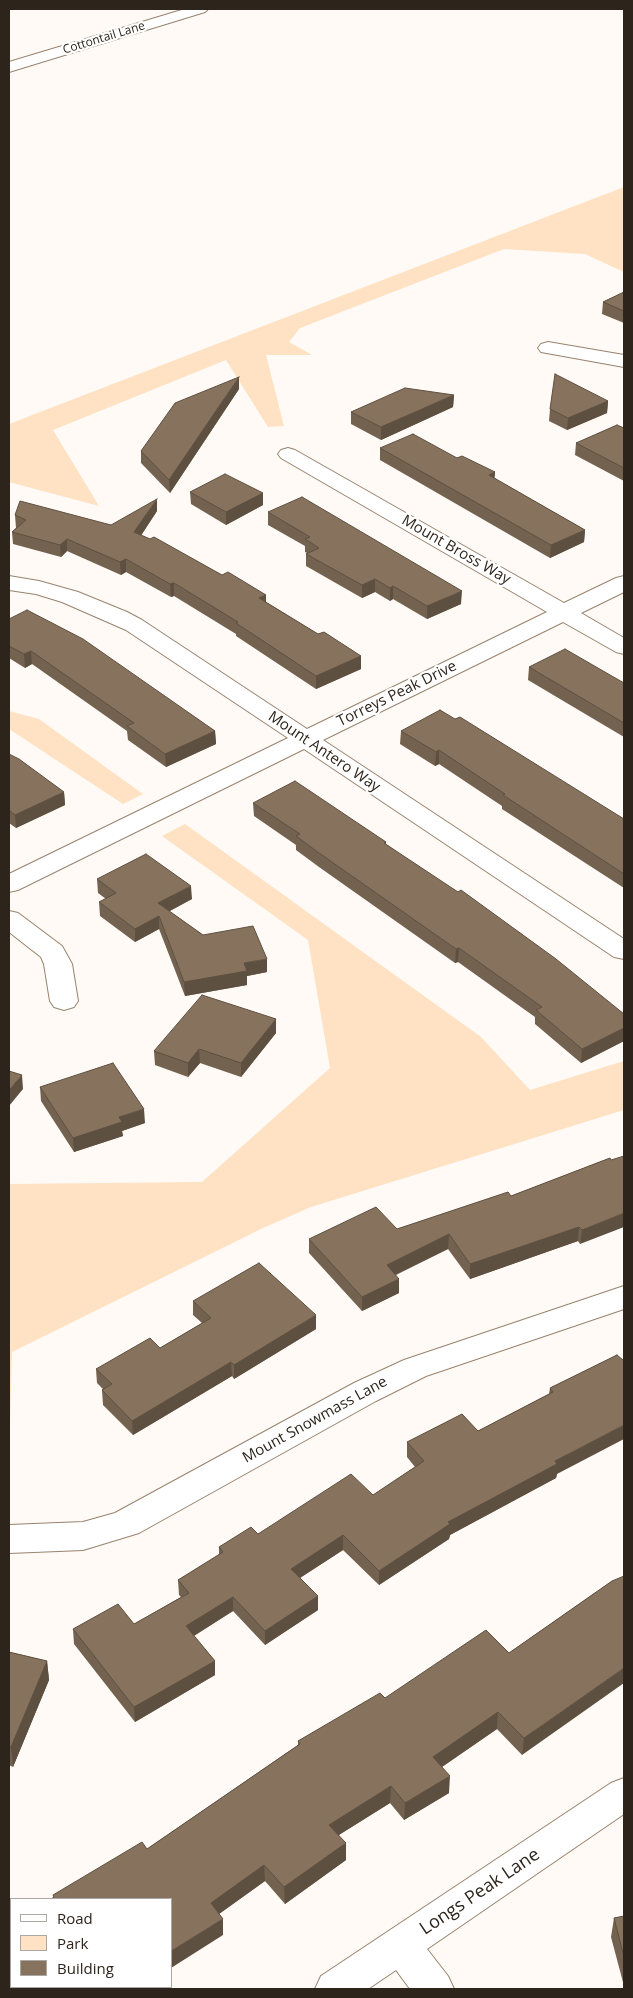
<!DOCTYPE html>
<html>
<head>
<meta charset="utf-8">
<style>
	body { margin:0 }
	#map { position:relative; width:633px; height:1998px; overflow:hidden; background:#fffaf5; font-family:"Open Sans",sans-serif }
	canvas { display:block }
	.frame { position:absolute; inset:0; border:10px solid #2d251c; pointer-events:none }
	.legend { position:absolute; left:10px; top:1898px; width:162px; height:90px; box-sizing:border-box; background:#fff; border:1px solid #aba8a4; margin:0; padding:6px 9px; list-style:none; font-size:15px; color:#2d251c }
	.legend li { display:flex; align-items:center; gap:10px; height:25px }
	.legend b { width:25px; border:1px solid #aba8a4 }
</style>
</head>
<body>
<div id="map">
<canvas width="633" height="1998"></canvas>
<div class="frame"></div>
<ul class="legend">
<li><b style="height:6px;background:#fff"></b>Road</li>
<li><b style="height:14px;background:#ffe1c3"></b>Park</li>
<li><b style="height:14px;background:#86725d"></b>Building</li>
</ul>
</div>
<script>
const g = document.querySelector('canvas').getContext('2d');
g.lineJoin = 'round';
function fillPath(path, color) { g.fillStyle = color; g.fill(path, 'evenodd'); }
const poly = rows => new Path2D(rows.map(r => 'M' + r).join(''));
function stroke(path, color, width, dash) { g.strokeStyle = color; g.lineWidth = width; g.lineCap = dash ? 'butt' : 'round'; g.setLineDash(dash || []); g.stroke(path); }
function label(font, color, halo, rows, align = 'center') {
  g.font = font + ' "Open Sans",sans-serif'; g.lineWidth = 4.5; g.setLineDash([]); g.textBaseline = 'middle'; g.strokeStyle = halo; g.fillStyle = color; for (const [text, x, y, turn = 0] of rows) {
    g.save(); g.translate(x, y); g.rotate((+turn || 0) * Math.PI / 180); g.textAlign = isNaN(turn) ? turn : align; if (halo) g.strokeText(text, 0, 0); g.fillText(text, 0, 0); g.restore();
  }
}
const green = poly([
	[624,187,624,272,585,254,504,249,300,328,289,342,312,355,266,355,284,426,268,427,226,360,53,430,99,506,9,482,9,424],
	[9,711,39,719,143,794,123,804,9,729],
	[185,824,481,1037,530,1090,624,1061,624,1110,311,1207,263,1228,12,1352,9,1460,9,1184,202,1182,330,1068,308,940,162,836]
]);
const minor = poly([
	[185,9,208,9,205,12,9,72,9,62,185,9],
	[548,342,624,355,624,367,541,352,538,348,541,344,548,342],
	[288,448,295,450,564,603,616,578,624,576,624,592,581,613,624,638,624,654,616,652,563,622,323,740,624,939,624,959,614,957,304,749,18,890,9,892,9,874,288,738,126,630,62,602,36,594,9,590,9,576,39,581,78,592,127,612,142,620,307,729,547,612,281,458,278,454,281,450,288,448],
	[9,911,18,913,62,946,72,964,78,1001,74,1007,64,1010,54,1007,50,1001,44,964,41,957,9,932,9,911],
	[624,1286,624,1309,426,1376,376,1401,139,1533,83,1550,9,1553,9,1525,83,1522,115,1513,354,1383,404,1360,624,1286],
	[624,1778,624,1814,427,1949,448,1976,454,1989,410,1989,396,1970,368,1989,315,1989,321,1976,611,1783,624,1778]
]);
const wall = poly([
	[624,292,624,323,602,314,603,302],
	[239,389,170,493,141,463,141,451],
	[454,395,453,407,381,440,351,424,351,412],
	[608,401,607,413,567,430,549,421,550,409],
	[624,428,624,481,575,455,576,443],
	[380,448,457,458,495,472,494,478,585,530,584,542,550,558,380,460],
	[190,492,263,493,263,505,226,525,191,504],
	[157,511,141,535,222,575,266,595,266,602,318,634,361,656,361,669,316,689,236,636,236,634,174,596,171,597,126,572,121,575,67,551,61,557,13,544,12,532,16,528,15,515,111,525],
	[268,512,461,604,427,619,393,599,390,601,375,592,362,598,306,566,306,554,307,553,305,552,305,546,268,525],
	[9,619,215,731,216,744,166,767,128,740,127,731,32,664,25,668,9,658],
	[529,667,624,683,624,737,528,680],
	[401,731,624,819,624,888,502,809,502,806,439,764,435,766,400,744],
	[9,754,64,792,65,805,16,828,9,823],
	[253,803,386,842,386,844,624,1014,624,1041,581,1063,535,1024,535,1017,458,962,455,963,319,867,296,850,296,845,254,816],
	[97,879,192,899,169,911,203,935,267,972,247,976,247,985,185,996,159,929,135,942,100,916,99,902,106,899,98,893],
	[276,1019,276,1033,241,1077,200,1063,188,1077,155,1065,154,1051],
	[40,1087,145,1123,122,1131,123,1136,74,1152,41,1101],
	[610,1158,580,1244,578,1241,470,1279,448,1249,396,1275,399,1293,362,1311,309,1253,309,1239,397,1229,511,1196],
	[193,1301,316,1329,234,1379,232,1376,133,1435,103,1405,102,1390,103,1389,97,1383,96,1369,160,1348,202,1323,193,1315],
	[617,1355,557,1474,556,1478,450,1535,449,1539,379,1585,343,1550,300,1578,318,1596,318,1610,265,1645,233,1611,194,1636,215,1661,215,1675,135,1722,74,1644,73,1629,134,1624,181,1597,179,1595,178,1580,219,1555,219,1547,373,1495,415,1467,407,1457,407,1442,478,1431,549,1394,550,1388],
	[612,1581,522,1755,497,1729,442,1767,449,1793,404,1820,390,1803,339,1835,346,1860,285,1904,265,1881,219,1914,223,1935,171,1899,54,1898,53,1895,147,1849,298,1745,298,1741,385,1698,509,1653],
	[9,1652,47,1661,49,1680,13,1767,9,1765],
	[624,1884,624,1898,623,1894],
	[624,1916,624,1986,611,1937,614,1918]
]);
const shadedWall = poly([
	[239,377,239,389,170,493,169,480],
	[454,395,453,407,381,440,381,427],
	[608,401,607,413,567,430,568,418],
	[495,472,494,485,489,475],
	[263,493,263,505,226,525,226,512],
	[157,499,157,511,135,545,134,532],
	[585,530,584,542,550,558,551,545],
	[67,539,67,551,61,557,60,545],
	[126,559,126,572,121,575,120,562],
	[375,579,375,592,362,598,362,585],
	[174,583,174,596,171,597,170,584],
	[393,586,393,599,390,601,390,588],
	[462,591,461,604,427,619,427,606],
	[266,595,266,608,259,598],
	[31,651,32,664,25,668,24,654],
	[361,656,361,669,316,689,316,676],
	[215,731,216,744,166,767,165,754],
	[439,750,439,764,435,766,436,752],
	[64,792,65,805,16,828,15,815],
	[191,886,192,899,159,917,159,929,135,942,135,929,158,903],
	[459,948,458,962,455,963,456,949],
	[267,959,267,972,247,976,247,985,185,996,184,982,244,963],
	[276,1019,276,1033,241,1077,241,1063],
	[624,1028,624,1041,581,1063,582,1049],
	[199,1049,200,1063,188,1077,188,1063],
	[22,1075,23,1089,9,1106,9,1090],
	[144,1109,145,1123,122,1131,123,1136,74,1152,73,1138,119,1117],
	[624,1213,624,1227,580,1244,582,1230],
	[579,1227,578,1241,470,1279,470,1264],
	[449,1234,448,1249,386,1279,387,1265],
	[399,1279,399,1293,362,1311,362,1297],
	[316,1315,316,1329,234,1379,234,1365],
	[231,1362,232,1376,133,1435,132,1421],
	[624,1425,624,1439,557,1474,556,1478,450,1535,449,1539,379,1585,379,1571,448,1522,555,1461],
	[343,1535,343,1550,292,1583,291,1569],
	[318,1596,318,1610,265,1645,265,1631],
	[233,1597,233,1611,187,1640,186,1626],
	[47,1661,49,1680,13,1767,11,1747],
	[215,1661,215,1675,135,1722,134,1707],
	[624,1668,624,1683,522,1755,524,1738],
	[498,1712,497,1729,433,1773,433,1757],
	[450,1776,449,1793,404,1820,405,1803],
	[391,1786,390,1803,329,1841,329,1825],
	[346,1843,346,1860,285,1904,284,1887],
	[264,1865,265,1881,212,1919,211,1903],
	[223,1919,223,1935,171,1968,171,1951]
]);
const building = poly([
	[624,292,624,311,603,302,624,292],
	[555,374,608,401,568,418,550,409,555,374],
	[239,377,169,480,141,451,175,403,239,377],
	[405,388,454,395,381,427,351,412,405,388],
	[617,425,624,428,624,468,576,443,617,425],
	[413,434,457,458,462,456,495,472,489,475,585,530,551,545,380,448,413,434],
	[225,474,263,493,226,512,190,492,225,474],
	[302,497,462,591,427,606,393,586,390,588,375,579,362,585,306,554,319,548,305,539,310,537,268,512,302,497],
	[157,499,134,532,150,539,154,537,222,575,228,572,266,595,259,598,318,634,324,632,361,656,316,676,236,623,238,622,174,583,170,584,126,559,120,562,67,539,60,545,12,532,26,520,15,515,20,501,111,525,157,499],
	[27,610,83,639,215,731,165,754,127,726,134,723,31,651,24,654,9,646,9,619,27,610],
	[565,649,624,683,624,723,529,667,565,649],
	[440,710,455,719,460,717,624,819,624,874,503,795,505,794,439,750,436,752,401,731,440,710],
	[9,754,19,759,64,792,15,815,9,810,9,754],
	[295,781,386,842,384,843,458,892,461,890,556,959,624,1014,624,1028,582,1049,536,1010,542,1007,459,948,456,949,319,853,296,836,300,834,253,803,295,781],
	[146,854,191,886,158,903,203,935,253,926,267,959,244,963,247,971,184,982,159,916,135,929,99,902,116,893,97,879,146,854],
	[202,995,276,1019,241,1063,199,1049,188,1063,154,1051,202,995],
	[113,1063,144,1109,119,1117,122,1122,73,1138,40,1087,113,1063],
	[9,1071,22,1075,9,1090,9,1071],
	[624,1156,624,1213,582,1230,579,1227,470,1264,449,1234,387,1265,399,1279,362,1297,309,1239,376,1207,397,1229,508,1192,511,1196,610,1158,611,1160,624,1156],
	[259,1263,316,1315,234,1365,231,1362,132,1421,102,1390,112,1384,96,1369,150,1338,160,1348,211,1318,193,1301,259,1263],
	[617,1355,623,1360,624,1360,624,1425,555,1461,557,1464,448,1522,450,1524,379,1571,343,1535,291,1569,318,1596,265,1631,233,1597,186,1626,215,1661,134,1707,73,1629,118,1604,134,1624,189,1593,178,1580,223,1552,219,1547,251,1527,258,1534,351,1474,373,1495,424,1461,407,1442,462,1414,478,1431,553,1392,550,1388,617,1355],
	[624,1576,624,1668,524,1738,498,1712,433,1757,450,1776,405,1803,391,1786,329,1825,346,1843,284,1887,264,1865,211,1903,223,1919,171,1951,171,1899,51,1899,54,1897,53,1895,142,1842,147,1849,300,1744,298,1741,380,1693,385,1698,486,1630,509,1653,612,1581,624,1576],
	[9,1652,47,1661,11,1747,9,1747,9,1652],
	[624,1916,624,1957,614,1918,624,1916],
	[11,1926,11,1987,93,1987,94,1989,9,1989,9,1927,11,1926]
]);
const farStreetnames = [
	["Cottontail Lane",104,38,-17]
];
const streetNames = [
	["Mount Bross Way",456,550,30],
	["Torreys Peak Drive",397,694,-26],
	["Mount Antero Way",324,752,34],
	["Mount Snowmass Lane",315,1420,-29]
];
const nearStreetnames = [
	["Longs Peak Lane",480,1892,-34]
];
fillPath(green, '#ffe1c3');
stroke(minor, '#98836e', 2);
fillPath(minor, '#fff');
fillPath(wall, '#736250');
fillPath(shadedWall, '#5e5041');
fillPath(building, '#86725d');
stroke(building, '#5e5041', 1);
label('12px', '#2d251c', '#fff', farStreetnames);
label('15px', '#2d251c', '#fff', streetNames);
label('18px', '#2d251c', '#fff', nearStreetnames);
</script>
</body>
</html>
